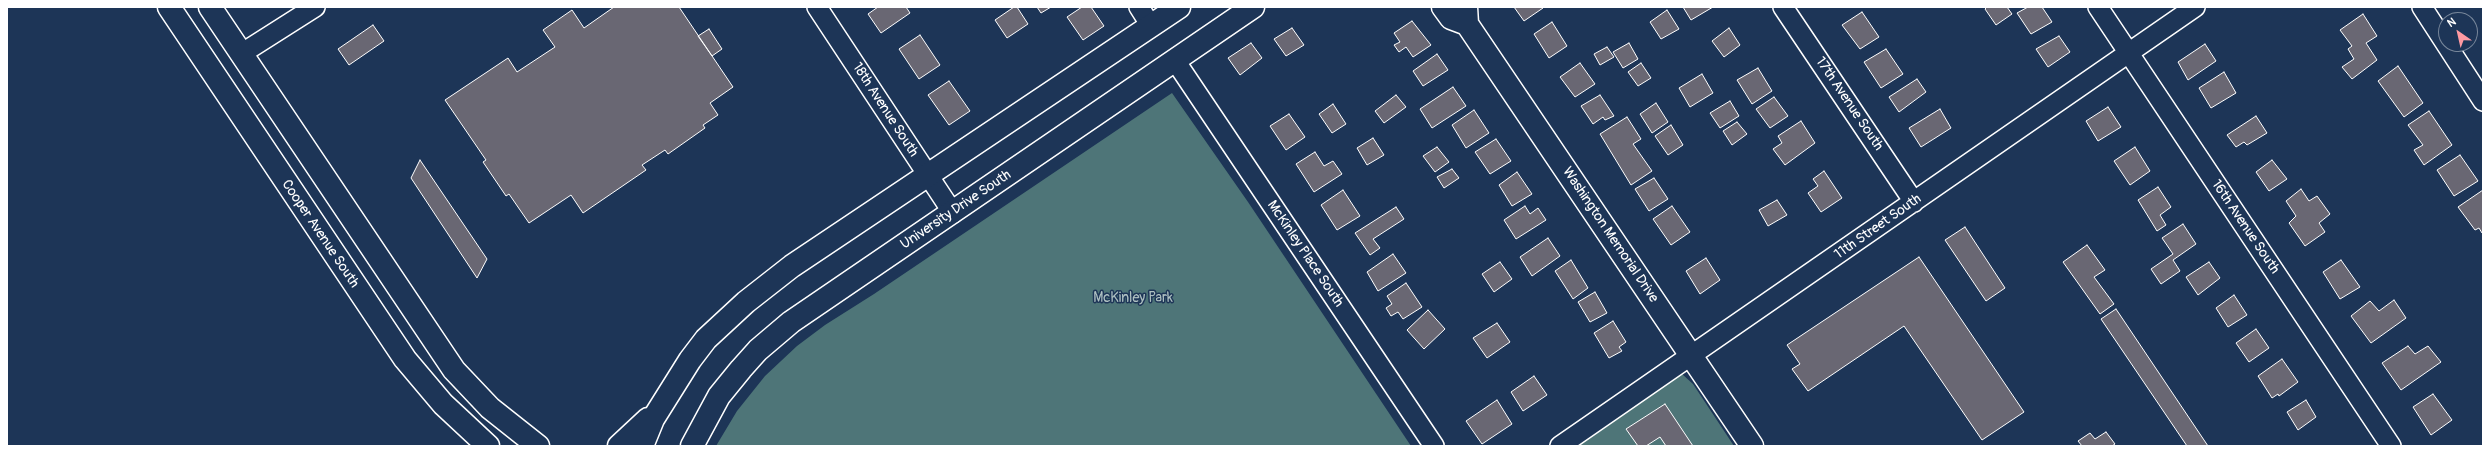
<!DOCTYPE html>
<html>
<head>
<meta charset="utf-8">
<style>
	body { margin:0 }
	#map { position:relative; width:2490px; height:453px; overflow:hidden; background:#1d3557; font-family:Pangolin,sans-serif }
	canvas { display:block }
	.frame { position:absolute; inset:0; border:8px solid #fff; pointer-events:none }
	.north { position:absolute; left:2438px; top:12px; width:40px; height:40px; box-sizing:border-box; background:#1d3557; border:1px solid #77869a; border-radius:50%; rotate:326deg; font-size:11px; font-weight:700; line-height:16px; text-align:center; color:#fff }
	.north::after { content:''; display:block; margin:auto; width:14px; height:18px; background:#ff9aa2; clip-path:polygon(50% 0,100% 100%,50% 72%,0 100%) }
</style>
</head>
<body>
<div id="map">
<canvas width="2490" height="453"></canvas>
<div class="frame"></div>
<div class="north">N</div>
</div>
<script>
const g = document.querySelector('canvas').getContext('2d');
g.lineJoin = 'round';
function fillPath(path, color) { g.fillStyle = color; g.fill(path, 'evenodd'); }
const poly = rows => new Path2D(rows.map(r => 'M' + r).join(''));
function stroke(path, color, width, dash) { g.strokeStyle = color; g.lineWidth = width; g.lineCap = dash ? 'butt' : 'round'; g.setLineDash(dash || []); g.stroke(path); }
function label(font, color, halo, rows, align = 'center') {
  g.font = font + ' Pangolin,sans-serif'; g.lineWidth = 3; g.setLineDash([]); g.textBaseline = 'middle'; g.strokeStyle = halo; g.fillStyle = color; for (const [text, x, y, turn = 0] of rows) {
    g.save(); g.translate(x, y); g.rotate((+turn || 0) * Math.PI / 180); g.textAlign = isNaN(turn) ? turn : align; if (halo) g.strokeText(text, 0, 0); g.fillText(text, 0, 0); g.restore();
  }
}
const green = poly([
	[1172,93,1248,202,1411,446,716,446,737,411,765,376,797,346,825,325,874,294],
	[1682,374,1693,384,1734,446,1562,446,1673,375]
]);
const building = poly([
	[614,7,679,7,733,87,710,103,718,115,703,125,705,128,668,154,665,150,642,165,646,170,583,213,571,195,529,223,509,194,506,196,483,162,486,160,445,100,508,58,517,72,555,47,543,30,572,10,584,28,614,7],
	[878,7,906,7,910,13,881,33,868,14,878,7],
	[1014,7,1017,7,1028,24,1007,38,995,20,1014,7],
	[1037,7,1051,7,1041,13,1037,7],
	[1082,7,1091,7,1104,26,1083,40,1067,17,1082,7],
	[1514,7,1542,7,1543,8,1524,21,1514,7],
	[1683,7,1713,7,1691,20,1683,7],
	[1987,7,2007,7,2012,14,1996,25,1985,9,1987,7],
	[2028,7,2042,7,2052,22,2031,34,2017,13,2028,7],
	[1667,10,1679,29,1661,39,1650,22,1667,10],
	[1862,12,1879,37,1860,49,1842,25,1862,12],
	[2363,14,2377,36,2366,43,2377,60,2352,79,2342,67,2354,59,2348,49,2352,46,2340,30,2363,14],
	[1412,21,1431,45,1413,57,1406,47,1399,52,1394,45,1400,42,1394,33,1412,21],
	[1552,22,1567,46,1549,58,1534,34,1552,22],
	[373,25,384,41,349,65,338,49,373,25],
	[1292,28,1304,45,1286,56,1274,39,1292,28],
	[1729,28,1740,45,1724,57,1712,41,1729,28],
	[709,29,722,49,712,56,698,36,709,29],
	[920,35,940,65,919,79,899,49,920,35],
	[2059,36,2070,52,2048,67,2036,49,2059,36],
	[1251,43,1262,58,1240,75,1228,58,1251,43],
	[1629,43,1638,59,1623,68,1613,52,1629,43],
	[2205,44,2216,61,2188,80,2178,62,2205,44],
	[1607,47,1614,57,1600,65,1594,54,1607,47],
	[1886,49,1903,74,1881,88,1864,62,1886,49],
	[1437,54,1448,70,1423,86,1413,71,1437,54],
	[1580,63,1595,84,1575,97,1560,77,1580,63],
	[1641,63,1651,78,1638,86,1628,72,1641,63],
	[2398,66,2423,103,2404,117,2378,81,2398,66],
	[1758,68,1772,91,1752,104,1737,80,1758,68],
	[2224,72,2236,93,2211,108,2199,88,2224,72],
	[1702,74,1713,93,1690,107,1679,88,1702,74],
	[1917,79,1926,92,1899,112,1889,97,1917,79],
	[949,81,970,111,949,125,928,95,949,81],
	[1453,87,1466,106,1432,128,1420,109,1453,87],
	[1396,95,1406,107,1384,123,1375,111,1396,95],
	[1600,95,1614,116,1605,120,1603,117,1593,124,1581,106,1600,95],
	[1774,97,1788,116,1770,128,1756,109,1774,97],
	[1730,101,1739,116,1720,128,1710,113,1730,101],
	[1656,103,1668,122,1652,133,1640,114,1656,103],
	[1333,104,1346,124,1332,133,1319,114,1333,104],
	[2108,107,2121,127,2098,141,2086,121,2108,107],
	[1940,109,1951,128,1921,147,1909,128,1940,109],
	[1474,110,1489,133,1466,148,1452,125,1474,110],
	[2429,111,2452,145,2424,165,2414,150,2423,145,2408,125,2429,111],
	[1289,114,1305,137,1286,150,1270,126,1289,114],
	[2256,116,2267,133,2247,145,2244,142,2236,147,2227,135,2256,116],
	[1627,117,1641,139,1633,144,1652,171,1631,185,1600,134,1627,117],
	[1801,121,1815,143,1785,165,1773,149,1782,143,1778,136,1801,121],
	[1737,122,1747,134,1732,145,1723,131,1737,122],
	[1671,125,1683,145,1668,155,1655,136,1671,125],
	[1373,138,1384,155,1367,165,1357,148,1373,138],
	[1496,139,1511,161,1490,174,1475,152,1496,139],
	[1437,147,1449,162,1435,172,1423,156,1437,147],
	[2135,147,2150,171,2130,185,2114,161,2135,147],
	[1315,152,1324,166,1333,161,1342,174,1314,192,1296,164,1315,152],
	[2460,155,2478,181,2454,196,2437,170,2460,155],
	[420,160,487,259,477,278,411,178,420,160],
	[2272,160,2287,179,2269,191,2256,172,2272,160],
	[1452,169,1459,178,1444,188,1437,177,1452,169],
	[1824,171,1842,198,1821,212,1808,193,1818,186,1813,179,1824,171],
	[1517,172,1532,194,1512,206,1499,185,1517,172],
	[1654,178,1668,199,1649,211,1635,189,1654,178],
	[2158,187,2171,207,2160,215,2166,225,2157,231,2138,200,2158,187],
	[2301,189,2309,201,2317,196,2330,214,2319,223,2325,232,2305,246,2289,223,2296,216,2286,201,2301,189],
	[1343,190,1360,216,1337,230,1321,205,1343,190],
	[2483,190,2483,232,2482,233,2479,228,2475,230,2458,207,2483,190],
	[1777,200,1787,215,1768,226,1759,210,1777,200],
	[1525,206,1530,214,1538,208,1546,220,1516,239,1504,220,1525,206],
	[1672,206,1690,232,1671,245,1653,219,1672,206],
	[1396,207,1404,219,1373,239,1380,248,1370,255,1355,233,1396,207],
	[2183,224,2196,244,2173,260,2180,271,2161,284,2151,269,2173,254,2162,238,2183,224],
	[1965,227,2005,288,1986,301,1945,240,1965,227],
	[1548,238,1560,256,1532,276,1520,257,1548,238],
	[2087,245,2105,270,2094,277,2114,304,2100,314,2063,262,2087,245],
	[1393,254,1406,273,1378,291,1367,272,1393,254],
	[1919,257,2024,412,1982,440,1904,326,1808,391,1792,369,1800,364,1787,345,1919,257],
	[1706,258,1720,280,1700,294,1686,271,1706,258],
	[1571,260,1588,288,1573,299,1555,271,1571,260],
	[2341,260,2360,287,2340,299,2323,272,2341,260],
	[1500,262,1512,279,1494,292,1482,274,1500,262],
	[2209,262,2220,278,2198,295,2186,277,2209,262],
	[1406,283,1422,307,1403,319,1398,312,1391,316,1386,308,1392,304,1387,296,1406,283],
	[1595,292,1607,313,1590,322,1578,302,1595,292],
	[2234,295,2247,315,2228,327,2216,308,2234,295],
	[2394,300,2406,318,2371,343,2351,316,2370,301,2379,311,2394,300],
	[2116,309,2208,446,2187,446,2101,319,2116,309],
	[1428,310,1445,329,1424,349,1407,330,1428,310],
	[1613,321,1626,342,1619,347,1622,351,1609,358,1594,333,1613,321],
	[1497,323,1510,342,1487,358,1473,338,1497,323],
	[2256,329,2269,348,2249,362,2236,343,2256,329],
	[2408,346,2415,354,2428,346,2441,362,2401,390,2382,363,2408,346],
	[2282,359,2298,382,2279,396,2278,394,2272,398,2258,376,2282,359],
	[1534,376,1547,395,1523,411,1511,392,1534,376],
	[2433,394,2452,420,2431,435,2413,407,2433,394],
	[1497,400,1512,424,1482,444,1466,421,1497,400],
	[2306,400,2316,417,2298,430,2287,412,2306,400],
	[1665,404,1693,446,1666,446,1660,437,1646,446,1638,446,1626,429,1665,404],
	[2106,432,2115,444,2112,446,2082,446,2078,441,2090,433,2095,439,2106,432]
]);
const minor = poly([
	[817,7,953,213],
	[1139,7,1151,26],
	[1783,7,1914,202],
	[2098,7,2391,446],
	[2422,7,2483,101],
	[241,54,315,7],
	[1176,62,1434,446],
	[1560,446,2195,7]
]);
const tertiary = poly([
	[1443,7,1451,18,1467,24],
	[1466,7,1467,24,1752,446]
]);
const secondary = poly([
	[169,7,405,359,443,404,488,446],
	[210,7,454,370,490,408,538,446],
	[619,446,648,419],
	[642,446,653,419,690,360,706,339,746,302,792,266,1179,7],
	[692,446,719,396,741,369,758,350,791,322,1253,7]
]);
const streetNames = [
	["17th Avenue South",1849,104,56],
	["18th Avenue South",885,110,57],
	["University Drive South",956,210,-34],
	["11th Street South",1878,227,-35],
	["16th Avenue South",2245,227,56],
	["Cooper Avenue South",320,234,56],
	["Washington Memorial Drive",1610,235,56],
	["McKinley Place South",1305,254,56]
];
const parkNames = [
	["McKinley Park",1133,298]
];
fillPath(green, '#4e7578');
fillPath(building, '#696773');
stroke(building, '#fff', 1);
stroke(minor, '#fff', 22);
stroke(tertiary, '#fff', 25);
stroke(secondary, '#fff', 25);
stroke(minor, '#1d3557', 19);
stroke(tertiary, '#1d3557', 22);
stroke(secondary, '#1d3557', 22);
label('14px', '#fff', '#1d3557', streetNames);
label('14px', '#afc1c2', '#1d3557', parkNames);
</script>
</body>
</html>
